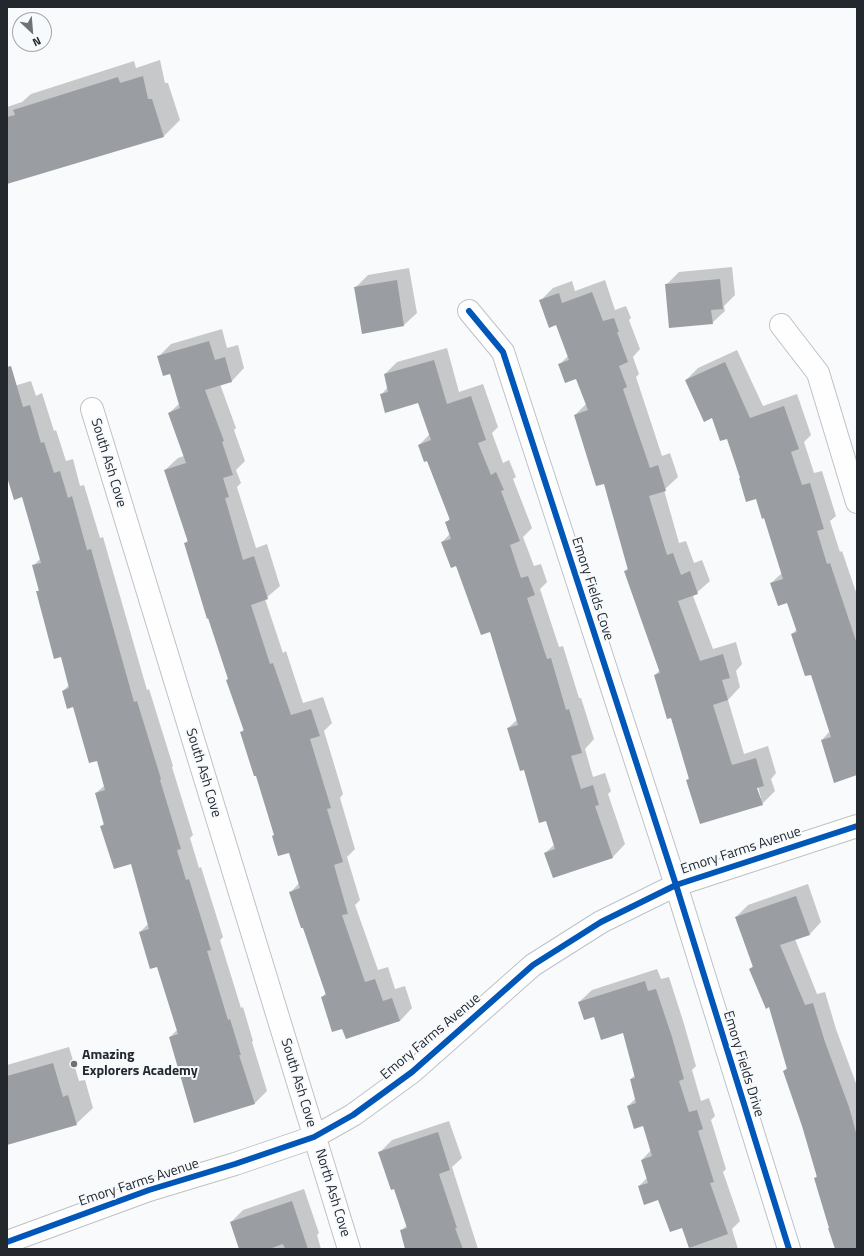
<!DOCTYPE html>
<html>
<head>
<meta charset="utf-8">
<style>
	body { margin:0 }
	#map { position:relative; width:864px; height:1256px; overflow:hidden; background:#f8fafc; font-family:"Titillium Web",sans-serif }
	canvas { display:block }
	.frame { position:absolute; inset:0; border:8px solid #22282e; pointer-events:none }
	.north { position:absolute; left:12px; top:12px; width:40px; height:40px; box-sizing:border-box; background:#f7fafd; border:1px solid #a2a6aa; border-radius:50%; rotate:154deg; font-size:11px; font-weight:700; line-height:16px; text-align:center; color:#22282e }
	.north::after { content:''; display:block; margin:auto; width:14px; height:18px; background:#6d7276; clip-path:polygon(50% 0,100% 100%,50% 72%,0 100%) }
</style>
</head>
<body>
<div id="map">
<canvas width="864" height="1256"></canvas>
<div class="frame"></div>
<div class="north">N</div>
</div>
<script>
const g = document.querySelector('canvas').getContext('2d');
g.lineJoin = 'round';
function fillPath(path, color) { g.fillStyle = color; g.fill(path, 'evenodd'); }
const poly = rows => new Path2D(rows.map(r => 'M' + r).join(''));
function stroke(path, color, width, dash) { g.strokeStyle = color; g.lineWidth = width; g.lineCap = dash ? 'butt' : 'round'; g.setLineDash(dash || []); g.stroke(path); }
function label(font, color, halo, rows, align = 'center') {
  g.font = font + ' "Titillium Web",sans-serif'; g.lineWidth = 4; g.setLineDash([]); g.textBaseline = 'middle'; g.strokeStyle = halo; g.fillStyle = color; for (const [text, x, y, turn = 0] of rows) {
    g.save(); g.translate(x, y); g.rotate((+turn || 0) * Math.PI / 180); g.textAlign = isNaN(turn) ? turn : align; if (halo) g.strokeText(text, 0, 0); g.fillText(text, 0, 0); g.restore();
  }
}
const shadow = poly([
	[160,60,165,83,168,83,180,120,164,136,7,183,7,107,22,102,31,94,134,61,136,68],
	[732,267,735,295,724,306,725,311,712,323,666,285,679,272],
	[409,268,417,313,404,325,362,332,355,288,368,275],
	[605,280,615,310,626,306,631,318,629,320,640,349,633,357,639,374,636,377,662,456,670,453,678,477,664,490,679,543,686,541,694,563,702,560,710,581,693,596,713,649,736,642,742,664,736,671,740,687,728,700,744,754,768,746,776,773,771,779,775,791,762,804,687,780,690,777,671,717,655,675,660,670,625,571,628,568,605,482,575,415,587,403,577,378,559,365,568,356,557,324,540,301,553,288,572,281,575,291],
	[757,783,761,798,759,798,755,784],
	[222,329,227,348,238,345,244,368,232,381,220,384,236,428,234,430,245,461,236,470,241,483,237,487,256,548,267,544,280,586,265,599,283,653,286,651,303,703,323,697,332,723,324,731,343,794,340,798,355,849,347,857,360,900,355,905,378,970,388,967,395,989,405,986,412,1008,400,1021,343,1027,322,997,326,993,291,892,299,883,290,852,273,836,275,834,257,774,241,732,244,729,229,678,185,543,189,539,165,470,178,458,184,456,169,413,180,403,171,373,158,357,171,344],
	[447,348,459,392,483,384,498,427,492,433,503,463,509,460,516,477,513,479,532,528,523,537,534,566,541,564,547,582,540,589,559,647,563,646,579,698,581,698,594,739,585,749,593,777,605,773,611,791,608,794,625,844,613,857,545,853,555,844,546,820,508,728,518,719,490,631,457,564,442,542,450,534,446,523,450,518,427,460,419,445,430,434,419,402,381,395,388,387,385,374,397,362],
	[737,350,763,406,797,394,811,435,804,442,814,473,822,471,836,516,830,521,840,552,842,551,857,595,857,774,822,740,830,731,811,673,792,634,797,629,788,601,771,583,782,573,765,517,756,498,741,477,727,438,686,380,698,368],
	[31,381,36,396,42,393,54,431,56,430,66,461,73,459,80,486,84,485,100,538,103,537,147,690,149,689,173,766,172,767,193,835,190,838,199,868,201,867,223,937,220,940,241,1008,243,1007,253,1041,252,1042,267,1091,254,1104,170,1037,178,1029,158,965,140,932,149,923,132,863,101,826,105,823,96,793,105,785,97,759,73,706,63,691,69,685,61,656,37,592,40,589,33,566,41,558,22,496,7,475,7,388],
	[808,884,821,922,810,934,795,939,817,994,825,992,836,1029,857,1086,857,1249,836,1249,815,1178,817,1176,803,1126,784,1071,788,1067,769,1006,750,969,753,966,736,917,748,905],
	[657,969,661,979,669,977,684,1024,696,1066,692,1070,701,1101,709,1098,715,1116,711,1120,726,1169,723,1172,740,1221,732,1229,738,1249,691,1249,683,1227,659,1199,639,1186,647,1178,642,1160,651,1150,644,1125,628,1106,636,1098,631,1079,635,1075,624,1032,594,1016,579,1002,592,990],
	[69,1047,79,1081,85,1080,93,1108,76,1124,7,1144,7,1065],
	[449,1121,462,1158,452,1167,478,1249,407,1249,401,1231,407,1225,394,1188,380,1152,392,1140],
	[304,1189,319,1233,317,1235,321,1249,240,1249,231,1222,243,1210]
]);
const building = poly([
	[143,76,148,99,152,99,164,137,7,184,7,117,15,115,13,110,118,77,120,83],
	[720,279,723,309,711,310,713,324,669,328,665,284],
	[397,280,404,326,362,334,354,287],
	[592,292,603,321,614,318,619,332,617,332,628,362,619,366,627,387,623,389,650,468,658,465,666,491,649,496,667,555,673,553,681,575,690,571,698,594,678,601,700,661,723,654,730,678,722,680,728,700,713,705,732,765,756,758,764,786,757,788,763,805,700,824,686,780,689,779,671,718,667,719,654,675,660,673,624,571,628,570,604,484,596,486,574,415,588,410,576,379,565,383,558,364,569,360,556,325,549,328,539,300,559,293,562,303],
	[209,341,215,360,225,357,232,382,205,390,224,441,222,442,233,475,223,478,229,497,225,498,243,560,254,556,268,599,251,605,270,664,273,663,291,715,311,709,320,736,310,739,331,808,327,809,343,862,334,865,348,914,342,915,365,982,375,979,383,1001,392,998,400,1021,346,1039,342,1029,332,1032,321,997,326,995,303,928,301,928,289,892,300,888,289,853,278,856,272,836,274,835,256,776,254,776,240,732,244,731,226,680,228,679,208,618,207,619,184,543,188,542,164,470,186,463,168,413,180,408,170,374,163,376,157,356],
	[434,360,447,404,471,396,486,440,478,443,491,475,496,472,504,490,501,491,520,541,510,545,521,578,528,576,535,595,527,598,547,659,551,658,566,710,569,709,582,753,571,756,581,789,593,785,599,805,595,806,613,858,553,878,544,853,555,849,546,821,539,823,524,770,520,771,507,728,518,725,490,632,481,635,456,566,451,568,441,542,451,539,445,522,450,520,427,461,424,462,418,445,431,440,418,403,385,413,380,394,388,392,384,374],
	[725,362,750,418,784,406,799,449,791,452,802,485,810,483,824,529,817,531,827,564,830,563,857,644,857,775,834,783,821,740,831,737,811,675,805,676,791,634,797,632,787,603,778,606,770,583,783,579,764,518,762,519,756,499,746,502,739,478,740,478,727,439,720,441,712,418,704,422,685,380],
	[11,366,23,407,30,405,41,443,44,442,54,473,60,471,68,498,72,496,87,550,91,549,134,702,137,701,161,779,160,780,181,849,177,850,186,880,189,879,211,950,207,951,228,1020,230,1019,241,1055,239,1055,255,1104,194,1123,169,1037,178,1034,157,967,150,969,139,932,149,929,131,864,114,869,100,826,104,825,95,793,105,790,97,761,89,763,73,707,67,709,62,691,69,688,61,657,54,659,36,591,39,591,32,565,41,563,22,497,14,500,7,477,7,367],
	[796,896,810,935,780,945,805,1005,813,1003,825,1042,849,1107,857,1136,857,1249,835,1249,828,1228,829,1228,814,1178,817,1177,802,1126,783,1071,787,1069,769,1007,766,1009,749,969,753,967,735,917],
	[645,981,648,991,656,989,672,1037,684,1079,679,1081,689,1112,697,1110,703,1129,698,1131,714,1182,710,1183,728,1234,689,1248,682,1228,670,1232,658,1200,644,1205,638,1186,648,1183,641,1160,652,1156,643,1126,634,1129,627,1106,636,1103,630,1079,635,1078,623,1033,601,1040,594,1017,584,1020,578,1002],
	[53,1063,63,1097,68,1095,77,1125,7,1145,7,1076],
	[438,1132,450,1170,439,1174,457,1228,455,1228,463,1249,405,1249,400,1230,407,1228,394,1189,391,1190,378,1152],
	[292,1201,308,1249,285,1249,283,1244,269,1249,239,1249,230,1222]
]);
const minor = poly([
	[469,311,503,352,676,885,789,1249],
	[781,325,818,373,857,502],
	[92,409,349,1249],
	[7,1242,149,1190,235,1164,314,1137,353,1115,412,1072,533,965,601,922,676,885,857,826]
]);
const cycleway = poly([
	[469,311,503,352,676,885,789,1249],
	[7,1242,149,1190,235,1164,314,1137,353,1115,412,1072,533,965,601,922,676,885,857,826]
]);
const markers = [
	[74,1064,4,"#6d7276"]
];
const streetNames = [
	["South Ash Cove",108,463,73],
	["Emory Fields Cove",592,589,72],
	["South Ash Cove",203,773,73],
	["Emory Farms Avenue",741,851,-18],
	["Emory Farms Avenue",431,1037,-40],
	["Emory Fields Drive",743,1064,73],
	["South Ash Cove",298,1083,73],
	["Emory Farms Avenue",139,1183,-18],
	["North Ash Cove",332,1193,73]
];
const poiNames = [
	["Amazing",82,1056],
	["Explorers Academy",82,1072]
];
fillPath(shadow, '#0003');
fillPath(building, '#9a9ea2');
stroke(minor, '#bec2c6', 24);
stroke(minor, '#fefeff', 22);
stroke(cycleway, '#0057b8', 6);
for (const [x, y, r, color] of markers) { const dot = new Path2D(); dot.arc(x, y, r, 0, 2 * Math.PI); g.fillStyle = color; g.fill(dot); stroke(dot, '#f7fafd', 1.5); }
label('14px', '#22282e', '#f7fafd', streetNames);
label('bold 14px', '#22282e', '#f7fafd', poiNames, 'left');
</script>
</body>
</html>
